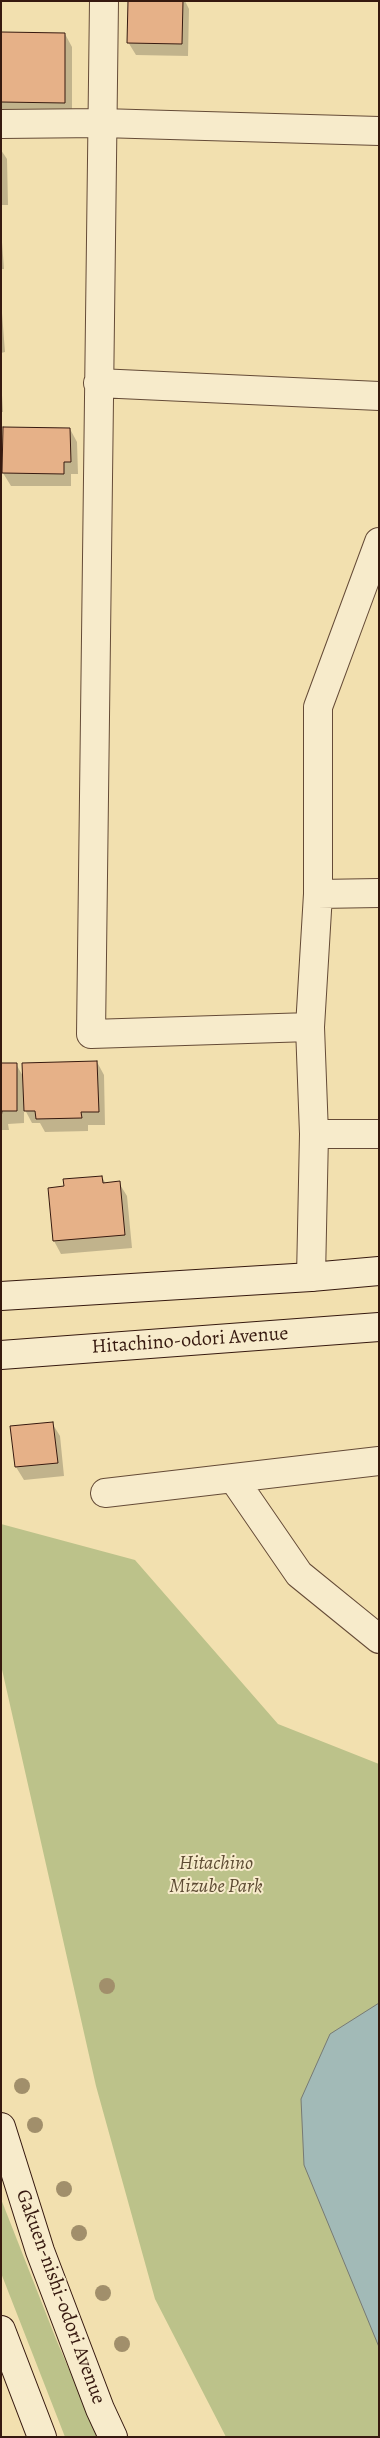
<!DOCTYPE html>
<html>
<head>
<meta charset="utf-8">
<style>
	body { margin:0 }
	#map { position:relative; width:380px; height:2438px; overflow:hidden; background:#f2e0af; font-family:Alegreya,serif }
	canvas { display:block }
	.frame { position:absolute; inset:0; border:2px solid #36190f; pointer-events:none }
</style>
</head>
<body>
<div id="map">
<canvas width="380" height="2438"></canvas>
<div class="frame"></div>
</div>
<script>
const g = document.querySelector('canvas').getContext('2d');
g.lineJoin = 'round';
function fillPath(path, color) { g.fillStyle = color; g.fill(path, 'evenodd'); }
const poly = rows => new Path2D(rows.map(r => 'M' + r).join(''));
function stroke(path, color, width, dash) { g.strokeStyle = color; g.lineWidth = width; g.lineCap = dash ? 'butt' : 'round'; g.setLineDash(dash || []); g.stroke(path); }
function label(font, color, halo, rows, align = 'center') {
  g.font = font + ' Alegreya,serif'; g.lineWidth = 4; g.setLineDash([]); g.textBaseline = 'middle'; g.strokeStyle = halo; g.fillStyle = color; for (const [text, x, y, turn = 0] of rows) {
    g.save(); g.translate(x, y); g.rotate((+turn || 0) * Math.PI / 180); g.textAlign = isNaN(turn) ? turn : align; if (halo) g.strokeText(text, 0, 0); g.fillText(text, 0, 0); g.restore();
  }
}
const green = poly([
	[1,1524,135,1560,278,1724,379,1764,379,2437,226,2437,155,2299,96,2086,1,1665],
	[1,2199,56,2339,98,2437,65,2437,1,2273]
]);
const water = poly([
	[379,2003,379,2347,304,2165,301,2099,330,2034,379,2003]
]);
const shadow = poly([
	[129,1,185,1,189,9,188,56,136,55,128,42],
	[1,33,65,34,72,47,72,115,1,114],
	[1,150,7,159,8,205,1,205],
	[1,229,4,269,1,269],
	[1,300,5,352,1,353],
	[1,378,3,412,1,412],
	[70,429,77,442,78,474,71,474,71,486,11,486,3,473],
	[97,1062,104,1075,105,1125,88,1125,88,1131,45,1132,40,1123,32,1123,24,1108,24,1123,8,1124,9,1130,1,1130,1,1064,16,1064,24,1078],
	[102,1177,106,1184,119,1183,127,1196,132,1248,61,1254,54,1241,50,1189,65,1187],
	[52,1423,60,1436,64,1476,24,1480,16,1467,12,1427]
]);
const building = poly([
	[128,1,183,1,182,44,127,43,128,1],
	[1,32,65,33,65,103,1,102,1,32],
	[3,427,70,428,71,462,64,462,64,474,2,473,3,427],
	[97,1061,99,1112,81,1112,82,1118,36,1119,35,1111,24,1111,22,1063,97,1061],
	[1,1063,17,1063,17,1111,2,1111,1,1118,1,1063],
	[102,1176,103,1183,120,1181,125,1235,53,1241,48,1188,64,1186,63,1179,102,1176],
	[53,1422,58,1463,15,1467,10,1426,53,1422]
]);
const street = poly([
	[104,1,91,1034,310,1027],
	[1,124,101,123,379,131],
	[98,383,379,396],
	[318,894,379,893],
	[314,1134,379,1134],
	[311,1277,314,1134,310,1027,318,894,318,707,379,542],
	[233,1478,299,1574,379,1639],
	[105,1493,379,1461]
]);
const secondary = poly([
	[1,1296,311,1277,379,1271],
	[1,1355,379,1327],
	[1,2127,40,2251,100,2409,113,2437],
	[1,2330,42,2437]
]);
const trees = [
	[107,1986],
	[22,2086],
	[35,2125],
	[64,2189],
	[79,2233],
	[103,2293],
	[122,2344]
];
const streetNames = [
	["Hitachino-odori Avenue",190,1341,-4],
	["Gakuen-nishi-odori Avenue",60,2297,70]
];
const parkNames = [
	["Hitachino",216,1864],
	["Mizube Park",216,1887]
];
fillPath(green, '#bcc28a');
fillPath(water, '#a2bab7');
stroke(water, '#777a74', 1);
fillPath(shadow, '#0003');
fillPath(building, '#e6b188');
stroke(building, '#36190f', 1);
stroke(street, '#654b37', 30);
stroke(secondary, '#36190f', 30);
stroke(street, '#f7ebcb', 28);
stroke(secondary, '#f7ebcb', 28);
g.fillStyle = '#a18f6b';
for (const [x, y] of trees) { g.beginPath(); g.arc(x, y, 8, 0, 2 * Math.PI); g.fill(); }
label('20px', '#36190f', '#f7ebcb', streetNames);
label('italic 20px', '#5e4c34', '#f7ebcb', parkNames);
</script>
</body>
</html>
